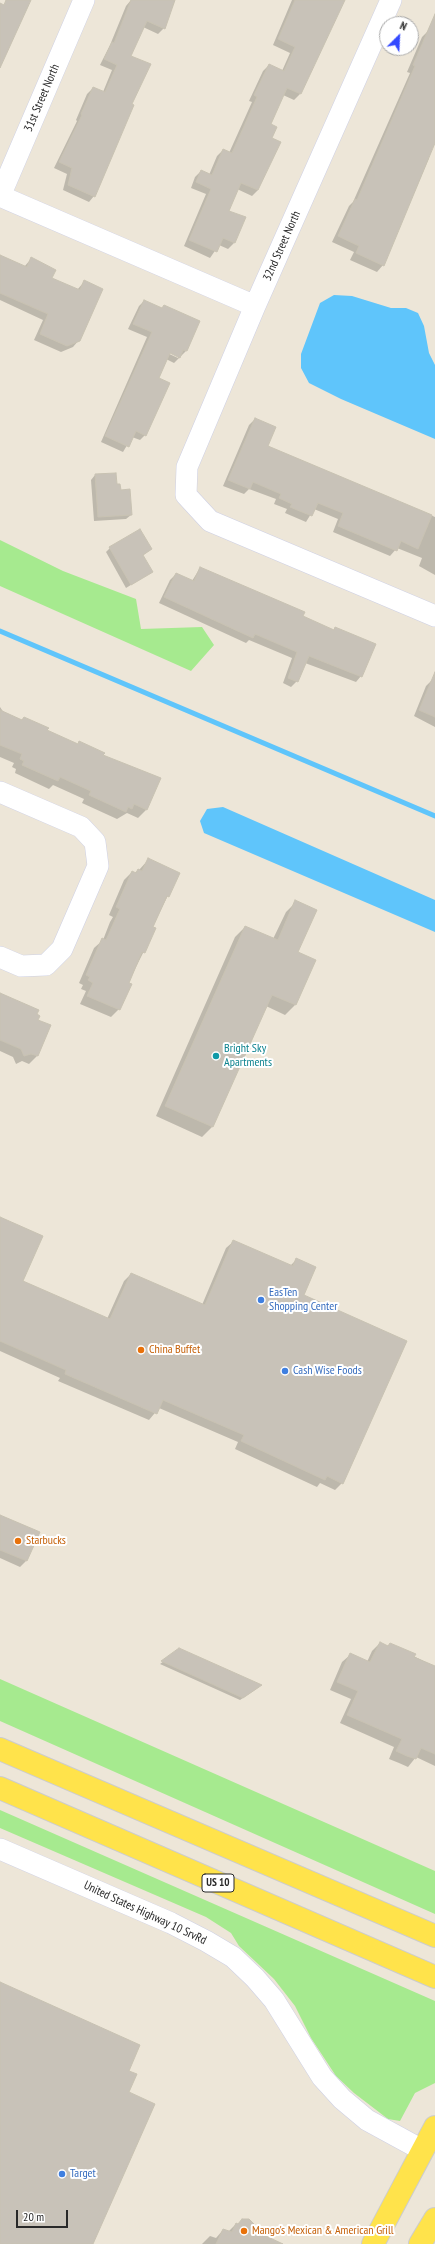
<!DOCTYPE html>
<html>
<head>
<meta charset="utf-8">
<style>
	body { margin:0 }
	#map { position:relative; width:435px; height:2244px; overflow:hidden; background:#ede6d8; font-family:"PT Sans Narrow",sans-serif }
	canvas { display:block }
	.north { position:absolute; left:379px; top:16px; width:40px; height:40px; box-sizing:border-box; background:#fff; border:1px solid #a9a9a9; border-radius:50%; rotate:24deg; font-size:11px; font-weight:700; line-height:16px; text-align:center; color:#292929 }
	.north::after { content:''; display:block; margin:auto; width:14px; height:18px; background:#3349ff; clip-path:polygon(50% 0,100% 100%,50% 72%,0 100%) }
	.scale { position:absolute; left:16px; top:2210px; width:52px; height:18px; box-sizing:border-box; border:2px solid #292929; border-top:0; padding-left:5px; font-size:12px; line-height:14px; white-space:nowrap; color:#292929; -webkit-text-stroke:3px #fff; paint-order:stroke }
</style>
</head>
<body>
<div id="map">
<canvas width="435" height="2244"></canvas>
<div class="north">N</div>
<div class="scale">20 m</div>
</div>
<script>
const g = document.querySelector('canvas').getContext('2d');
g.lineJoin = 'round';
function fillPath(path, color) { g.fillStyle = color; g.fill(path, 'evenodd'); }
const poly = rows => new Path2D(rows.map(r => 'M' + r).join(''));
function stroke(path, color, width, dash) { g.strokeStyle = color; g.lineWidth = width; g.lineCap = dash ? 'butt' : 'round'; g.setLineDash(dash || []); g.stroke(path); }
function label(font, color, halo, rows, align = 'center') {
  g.font = font + ' "PT Sans Narrow",sans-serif'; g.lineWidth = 4; g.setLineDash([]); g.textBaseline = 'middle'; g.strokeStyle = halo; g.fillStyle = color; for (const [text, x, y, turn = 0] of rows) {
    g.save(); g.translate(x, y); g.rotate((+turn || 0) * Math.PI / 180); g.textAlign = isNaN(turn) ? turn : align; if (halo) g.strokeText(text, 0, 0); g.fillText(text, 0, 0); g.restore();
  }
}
const green = poly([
	[0,540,63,571,136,599,141,629,202,627,214,645,191,671,0,586],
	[0,1679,435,1871,435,1914,0,1721],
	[0,1810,435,2001,435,2083,415,2093,400,2121,388,2119,354,2093,336,2076,311,2038,295,2006,274,1979,239,1946,231,1933,206,1917,0,1828]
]);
const water = poly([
	[334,295,352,296,391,308,406,308,418,313,424,326,429,353,435,365,435,439,341,399,309,383,301,368,301,354,320,303],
	[223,807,435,900,435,932,204,833,200,821,207,809]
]);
const shadow = poly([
	[131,0,175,0,164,28,158,34,143,27,130,56,130,104,94,196,89,202,63,190,67,174,54,168,77,121,76,120,87,94,93,88,103,92,112,70,100,65,110,45,126,6],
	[292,0,344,0,300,94,294,100,283,95,270,125,271,138,258,190,252,196,237,189,228,211,244,218,234,243,228,249,219,245,210,258,184,246,206,194,191,188,195,177,201,171,209,175,217,156,223,150,229,153,252,102,249,101,263,71,269,65,282,71,290,53,273,45],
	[435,15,435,140,427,158,429,158,383,265,377,272,350,260,354,252,332,242,349,206,353,202,410,73,407,72,422,37,428,31],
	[0,256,24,267,31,259,51,279,77,290,84,282,79,340,73,347,61,352,34,340,43,320,0,300],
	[144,301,186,351,174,363,166,359,157,379,145,435,140,440,132,437,123,452,101,442,147,337,128,329,139,306],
	[166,351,178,356,178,358,165,352],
	[255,419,267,446,435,517,435,575,419,566,422,558,397,548,390,556,333,532,338,519,314,509,306,522,285,513,287,509,274,504,276,499,249,489,244,494,223,486,249,425],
	[95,475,116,485,131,515,126,519,94,521,91,480],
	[110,548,151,549,142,556,152,572,126,588,106,552],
	[200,568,333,631,335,628,361,676,356,682,305,663,297,681,291,687,283,683,292,658,249,640,246,643,159,603,170,580,176,574,192,581],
	[432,680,435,681,435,727,414,716,426,686],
	[0,707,4,713,21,720,24,718,46,731,102,756,160,778,146,810,138,818,127,813,117,819,82,803,84,799,53,785,49,789,15,773,16,769,12,767,14,763,0,757],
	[148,860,179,873,152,928,155,929,128,983,119,1009,111,1017,80,1004,86,991,81,989,83,985,79,983,94,948,103,940,110,922,113,917,109,915,124,880,132,872,134,873,139,870],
	[296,902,296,952,314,960,295,1005,285,1015,266,1006,212,1127,202,1137,156,1116,235,937,245,927,273,939,286,912],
	[0,997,35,1015,37,1020,50,1026,37,1056,29,1064,22,1061,16,1064,13,1057,0,1051],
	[0,1219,22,1281,107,1319,124,1281,131,1274,202,1305,226,1248,234,1241,290,1266,296,1260,342,1483,335,1490,320,1483,317,1487,235,1449,238,1442,159,1408,149,1420,58,1381,60,1378,0,1351],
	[0,1516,38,1533,26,1561,20,1567,0,1558],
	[380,1643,388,1646,390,1644,435,1667,435,1766,416,1757,408,1767,399,1763,389,1759,394,1747,340,1723,351,1699,330,1690,342,1662,350,1655,367,1662,372,1651],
	[179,1650,259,1687,240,1700,160,1664],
	[236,2224,252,2231,281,2244,202,2244,210,2236,216,2238,223,2230,228,2232]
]);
const stream = poly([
	[0,631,435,816]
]);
const building = poly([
	[6,0,31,0,0,68,0,3,4,5,6,0],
	[131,0,175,0,165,29,147,21,131,56,151,64,132,104,134,105,95,197,68,185,72,168,59,162,82,115,81,114,93,87,105,92,117,65,104,59,112,42,114,43,131,0],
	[295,0,345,0,301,94,287,88,271,124,277,127,272,138,281,142,258,190,241,183,229,211,246,217,235,243,223,238,217,252,189,240,211,189,196,182,201,170,212,175,223,149,232,153,257,97,254,95,269,64,284,71,295,47,278,39,295,0],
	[435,14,435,143,384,266,356,253,359,246,338,236,355,199,357,200,415,66,413,65,435,14],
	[0,255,27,267,31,257,56,270,52,278,80,290,84,280,103,289,80,341,67,346,40,334,48,314,0,293,0,255],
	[144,300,162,308,164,305,200,321,187,351,183,350,180,358,170,353,159,378,170,383,146,436,136,431,129,447,105,436,152,332,133,324,144,300],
	[255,418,276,427,268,446,432,515,418,549,401,541,397,551,338,526,343,513,318,503,312,516,290,507,292,504,279,498,281,494,253,482,250,489,228,480,255,418],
	[116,473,117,484,120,484,121,490,130,489,132,515,98,517,95,474,116,473],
	[140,529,152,549,143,555,153,572,131,585,109,547,140,529],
	[200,567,305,612,303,616,334,630,335,627,376,644,362,677,309,656,298,682,288,678,297,652,255,634,253,638,164,597,176,573,194,581,200,567],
	[435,672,435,717,419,710,435,672],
	[0,710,22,720,24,717,49,728,47,730,78,744,79,741,105,753,103,755,161,778,147,810,134,804,132,809,128,807,126,812,89,795,91,791,60,777,58,781,22,765,24,761,20,759,22,754,0,745,0,710],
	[148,858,180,873,169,897,167,896,153,927,156,928,145,953,142,952,129,983,132,984,120,1010,87,996,93,983,88,980,90,977,86,975,102,938,106,940,118,913,120,909,116,907,132,871,136,873,138,869,142,871,148,858],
	[295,900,317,910,298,952,316,960,296,1005,272,995,213,1127,165,1106,245,926,278,940,295,900],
	[0,993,39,1010,37,1014,40,1016,38,1020,51,1025,38,1056,31,1054,24,1056,21,1049,0,1040,0,993],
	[0,1217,43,1236,23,1281,110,1319,131,1273,205,1305,233,1240,293,1266,296,1258,316,1267,304,1295,407,1341,343,1484,327,1476,325,1480,241,1441,244,1435,163,1400,157,1414,65,1374,66,1370,0,1341,0,1217],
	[0,1515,40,1532,27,1561,0,1550,0,1515],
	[380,1642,388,1646,390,1643,416,1654,414,1657,435,1666,435,1754,421,1748,416,1759,407,1756,396,1751,402,1739,347,1715,358,1691,337,1682,350,1653,370,1662,380,1642],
	[179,1648,262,1685,243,1698,161,1661,179,1648],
	[0,1982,140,2045,129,2071,137,2074,129,2092,155,2104,93,2244,0,2244,0,1982],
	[242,2219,249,2219,254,2224,253,2230,283,2244,216,2244,223,2229,232,2232,236,2223,238,2224,242,2219]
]);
const minor = poly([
	[84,0,0,196,255,306],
	[391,0,255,306,187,467,186,495,210,521,435,616],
	[0,792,81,827,95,842,98,866,62,949,46,965,21,966,0,957],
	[0,1849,171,1923,206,1941,233,1957,255,1978,274,2000,322,2077,342,2099,367,2120,422,2150]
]);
const major = poly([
	[0,1749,435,1936],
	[0,1788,435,1977],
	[373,2244,435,2127],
	[420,2244,435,2219]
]);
const markers = [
	[216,1056,4,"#0f9aa8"],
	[261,1300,4,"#3f7fe0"],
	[141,1350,4,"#e8710a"],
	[285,1371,4,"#3f7fe0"],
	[18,1541,4,"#e8710a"],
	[62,2174,4,"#3f7fe0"],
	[244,2231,4,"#e8710a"]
];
const shields = [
	[218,1883,32]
];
const shieldNames = [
	["US 10",218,1883]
];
const streetNames = [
	["31st Street North",42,98,-67],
	["32nd Street North",282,246,-66],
	["United States Highway 10 SrvRd",145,1913,25]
];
const cultureNames = [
	["Bright Sky",224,1049],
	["Apartments",224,1063]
];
const shopNames = [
	["EasTen",269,1293],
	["Shopping Center",269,1307],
	["Cash Wise Foods",293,1371],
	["Target",70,2174]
];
const foodNames = [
	["China Buffet",149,1350],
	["Starbucks",26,1541],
	["Mango's Mexican & American Grill",252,2231]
];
fillPath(green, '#a6ea8f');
fillPath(water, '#5fc5fb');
fillPath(shadow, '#0003');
stroke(stream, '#5fc5fb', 5);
fillPath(building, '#c8c2b8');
stroke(building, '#c8c2b2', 1);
stroke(minor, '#ced0e4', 22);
stroke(major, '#ccc', 24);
stroke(minor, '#fff', 21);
stroke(major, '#ffe34b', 22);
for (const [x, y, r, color] of markers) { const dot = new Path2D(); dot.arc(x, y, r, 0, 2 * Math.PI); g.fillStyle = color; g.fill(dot); stroke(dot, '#fff', 1.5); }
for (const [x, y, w] of shields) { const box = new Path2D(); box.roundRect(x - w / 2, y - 9, w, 18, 3); g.fillStyle = '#fff'; g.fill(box); stroke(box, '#292929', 1); }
label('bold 11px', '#292929', null, shieldNames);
label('12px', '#292929', '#fff', streetNames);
label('12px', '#0d838f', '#fff', cultureNames, 'left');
label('12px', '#366cbe', '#fff', shopNames, 'left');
label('12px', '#c56008', '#fff', foodNames, 'left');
</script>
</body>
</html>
